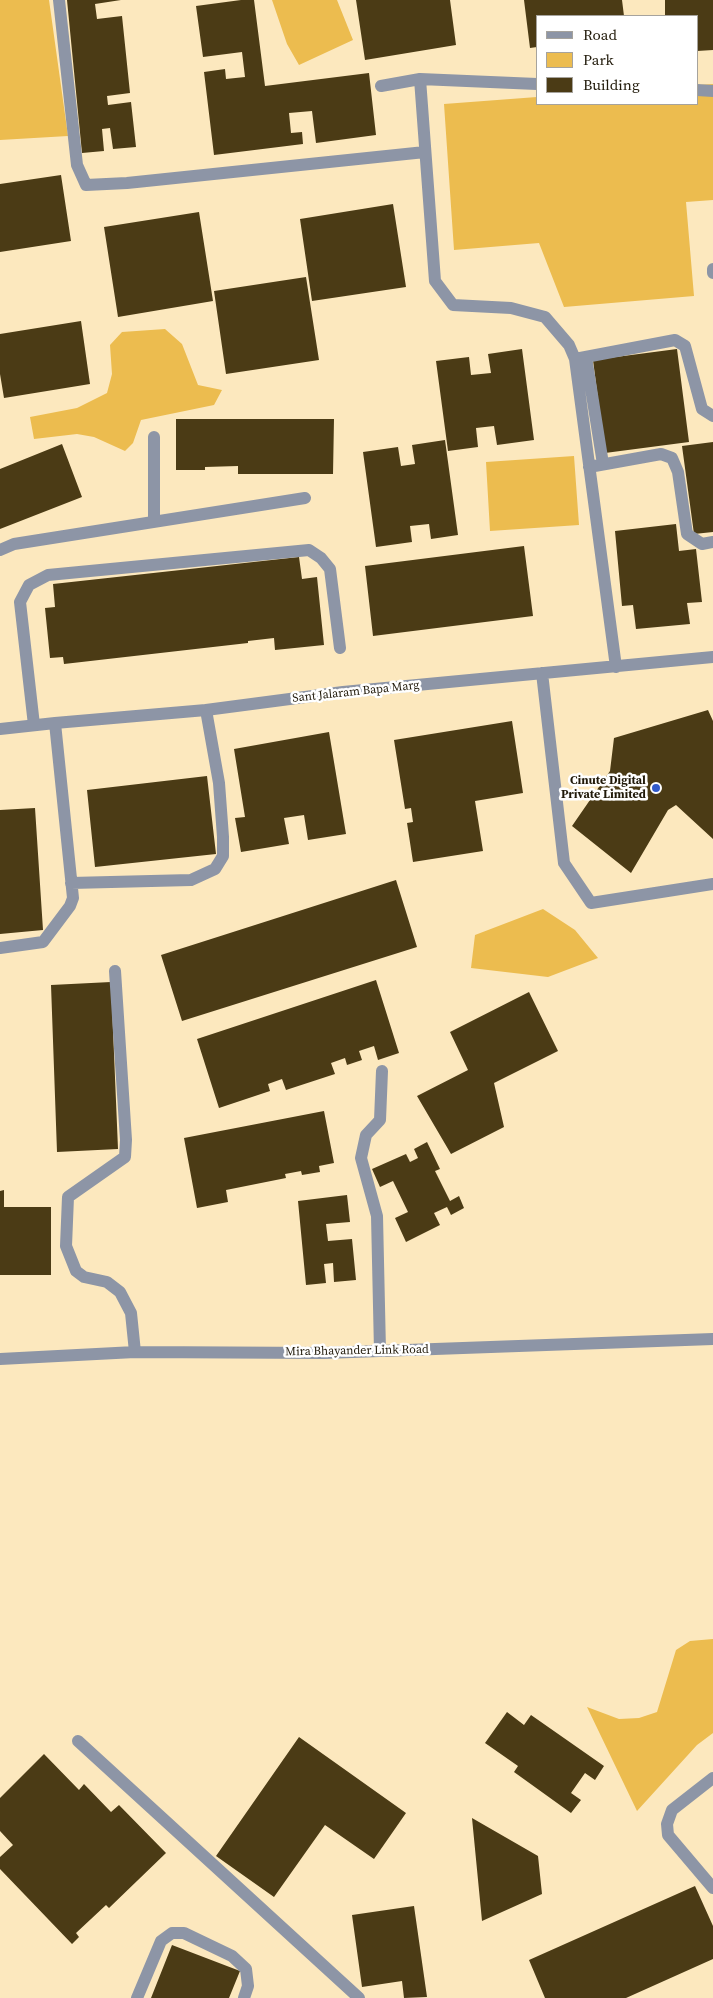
<!DOCTYPE html>
<html>
<head>
<meta charset="utf-8">
<style>
	body { margin:0 }
	#map { position:relative; width:713px; height:1998px; overflow:hidden; background:#fce8be; font-family:"Source Serif 4",serif }
	canvas { display:block }
	.legend { position:absolute; left:536px; top:15px; width:162px; height:90px; box-sizing:border-box; background:#fff; border:1px solid #a6a39d; margin:0; padding:6px 9px; list-style:none; font-size:15px; color:#201909 }
	.legend li { display:flex; align-items:center; gap:10px; height:25px }
	.legend b { width:25px; border:1px solid #a6a39d }
</style>
</head>
<body>
<div id="map">
<canvas width="713" height="1998"></canvas>
<ul class="legend">
<li><b style="height:6px;background:#8d95a6"></b>Road</li>
<li><b style="height:14px;background:#ecbc4f"></b>Park</li>
<li><b style="height:14px;background:#4b3b15"></b>Building</li>
</ul>
</div>
<script>
const g = document.querySelector('canvas').getContext('2d');
g.lineJoin = 'round';
function fillPath(path, color) { g.fillStyle = color; g.fill(path, 'evenodd'); }
const poly = rows => new Path2D(rows.map(r => 'M' + r).join(''));
function stroke(path, color, width, dash) { g.strokeStyle = color; g.lineWidth = width; g.lineCap = dash ? 'butt' : 'round'; g.setLineDash(dash || []); g.stroke(path); }
function label(font, color, halo, rows, align = 'center') {
  g.font = font + ' "Source Serif 4",serif'; g.lineWidth = 5; g.setLineDash([]); g.textBaseline = 'middle'; g.strokeStyle = halo; g.fillStyle = color; for (const [text, x, y, turn = 0] of rows) {
    g.save(); g.translate(x, y); g.rotate((+turn || 0) * Math.PI / 180); g.textAlign = isNaN(turn) ? turn : align; if (halo) g.strokeText(text, 0, 0); g.fillText(text, 0, 0); g.restore();
  }
}
const green = poly([
	[0,0,49,0,68,136,0,140],
	[272,0,337,0,353,40,299,65,287,44],
	[713,84,713,200,686,202,694,296,564,307,539,243,454,250,444,104,537,97,537,104,697,104,697,85],
	[165,329,182,344,198,385,222,390,214,405,141,420,133,443,125,451,94,437,77,434,34,439,30,417,77,408,107,393,112,374,110,345,122,332],
	[574,456,579,525,490,531,486,462],
	[543,909,575,930,598,958,548,977,471,968,475,935],
	[713,1639,713,1733,697,1745,637,1811,587,1707,619,1719,639,1718,657,1712,676,1650,690,1641]
]);
const building = poly([
	[67,0,121,0,95,4,97,19,122,16,130,93,107,96,108,105,131,102,136,147,113,149,110,128,102,129,104,151,82,153],
	[241,0,254,0,265,86,369,73,376,135,316,143,312,111,289,113,291,133,302,132,303,144,214,155,204,72,225,69,226,79,245,77,242,52,203,57,196,6],
	[356,0,450,0,456,45,365,60],
	[524,0,622,0,624,16,537,16,537,47,530,48],
	[665,0,713,0,713,50,697,51,697,16,665,16],
	[61,175,71,241,0,252,0,184],
	[393,204,406,287,312,301,300,219],
	[199,212,213,301,118,317,104,227],
	[306,277,319,360,226,374,214,291],
	[81,321,90,384,4,398,0,374,0,334],
	[522,349,534,440,497,445,494,426,476,428,478,447,448,451,436,361,469,357,471,375,491,373,488,354],
	[677,349,689,442,605,453,593,360],
	[176,419,334,419,333,474,238,474,238,466,205,467,205,470,176,470],
	[445,440,458,535,431,539,429,524,410,526,412,542,376,547,363,452,398,447,401,466,415,464,412,445],
	[713,442,713,532,694,534,682,446],
	[62,444,82,497,0,529,0,469],
	[676,524,679,551,696,549,702,602,687,603,690,624,636,629,633,605,622,606,615,531],
	[524,546,533,616,373,636,365,566],
	[299,557,302,579,317,577,324,645,275,650,274,638,248,641,248,643,64,664,63,657,50,658,45,608,55,607,53,584],
	[708,710,713,721,713,839,676,805,668,810,631,873,572,826,610,771,614,738],
	[512,721,523,793,475,801,483,851,413,862,407,823,413,822,411,808,405,809,394,740],
	[329,732,346,834,308,840,304,815,284,818,289,844,241,852,235,818,245,817,234,749],
	[207,776,216,854,95,867,87,790],
	[35,808,43,930,0,934,0,810],
	[396,880,417,947,182,1021,161,955],
	[376,980,399,1053,378,1060,374,1046,359,1051,362,1060,347,1065,345,1058,331,1063,335,1074,286,1090,282,1079,268,1084,270,1091,219,1108,197,1039],
	[111,982,118,1149,57,1152,51,985],
	[529,992,558,1051,494,1083,504,1127,451,1154,417,1096,468,1070,450,1032],
	[324,1111,334,1163,319,1166,320,1172,302,1175,301,1171,285,1174,286,1178,226,1190,228,1202,197,1208,184,1138],
	[427,1142,440,1169,435,1171,450,1201,459,1196,464,1208,451,1215,447,1207,434,1213,440,1225,406,1242,395,1218,408,1212,393,1181,380,1187,372,1169,406,1154,410,1162,418,1158,414,1149],
	[4,1190,4,1207,51,1207,51,1275,0,1275,0,1191],
	[347,1195,350,1222,326,1224,328,1241,352,1239,356,1280,334,1282,333,1263,324,1264,326,1283,306,1285,298,1201],
	[507,1712,524,1725,531,1715,604,1766,595,1780,585,1773,571,1793,581,1800,571,1813,514,1772,518,1766,485,1743],
	[299,1737,406,1813,374,1859,325,1825,274,1897,216,1856],
	[44,1754,79,1790,84,1784,111,1812,119,1805,166,1853,109,1908,106,1905,76,1933,79,1937,72,1944,0,1869,0,1857,13,1845,0,1831,0,1798],
	[472,1818,538,1856,542,1894,482,1921],
	[695,1886,713,1926,713,1959,626,1998,545,1998,529,1960],
	[414,1906,427,1997,404,1998,402,1981,362,1987,352,1915],
	[172,1945,240,1971,229,1998,151,1998]
]);
const minor = poly([
	[59,0,77,165,86,185,127,183,425,152],
	[420,79,435,281,453,305,511,308,545,317,569,345,575,359,616,667],
	[381,86,420,79,537,84],
	[697,90,713,91],
	[713,269,713,273],
	[586,357,603,464],
	[575,359,675,340,685,346,702,409,713,416],
	[589,467,661,454,672,458,678,472,687,534,702,544,713,542],
	[154,522,154,437],
	[0,550,14,544,305,498],
	[542,673,564,863,591,903,713,884],
	[34,725,20,602,29,585,48,575,309,550,321,558,330,569,340,648],
	[0,729,55,723,206,710,343,692,713,657],
	[71,883,191,880,215,869,223,856,223,837,219,783,206,710],
	[0,948,43,942,70,906,73,898,55,723],
	[115,971,126,1140,125,1157,68,1197,66,1246,76,1271,84,1277,107,1282,120,1292,131,1313,135,1352],
	[380,1351,377,1216,361,1158,366,1135,380,1120,382,1071],
	[0,1359,135,1352,324,1353,713,1339],
	[78,1741,359,1998],
	[713,1778,672,1810,667,1824,668,1835,713,1888],
	[137,1998,161,1941,172,1933,184,1933,232,1956,246,1969,248,1986,244,1998]
]);
const markers = [
	[656,788,5,"#305aca"]
];
const streetNames = [
	["Sant Jalaram Bapa Marg",356,692,-6],
	["Mira Bhayander Link Road",357,1351,-1]
];
const poiNames = [
	["Cinute Digital",646,781],
	["Private Limited",646,795]
];
fillPath(green, '#ecbc4f');
fillPath(building, '#4b3b15');
stroke(minor, '#8d95a6', 12);
for (const [x, y, r, color] of markers) { const dot = new Path2D(); dot.arc(x, y, r, 0, 2 * Math.PI); g.fillStyle = color; g.fill(dot); stroke(dot, '#fff', 2); }
label('12px', '#201909', '#fff', streetNames);
label('bold 12px', '#201909', '#fff', poiNames, 'right');
</script>
</body>
</html>
